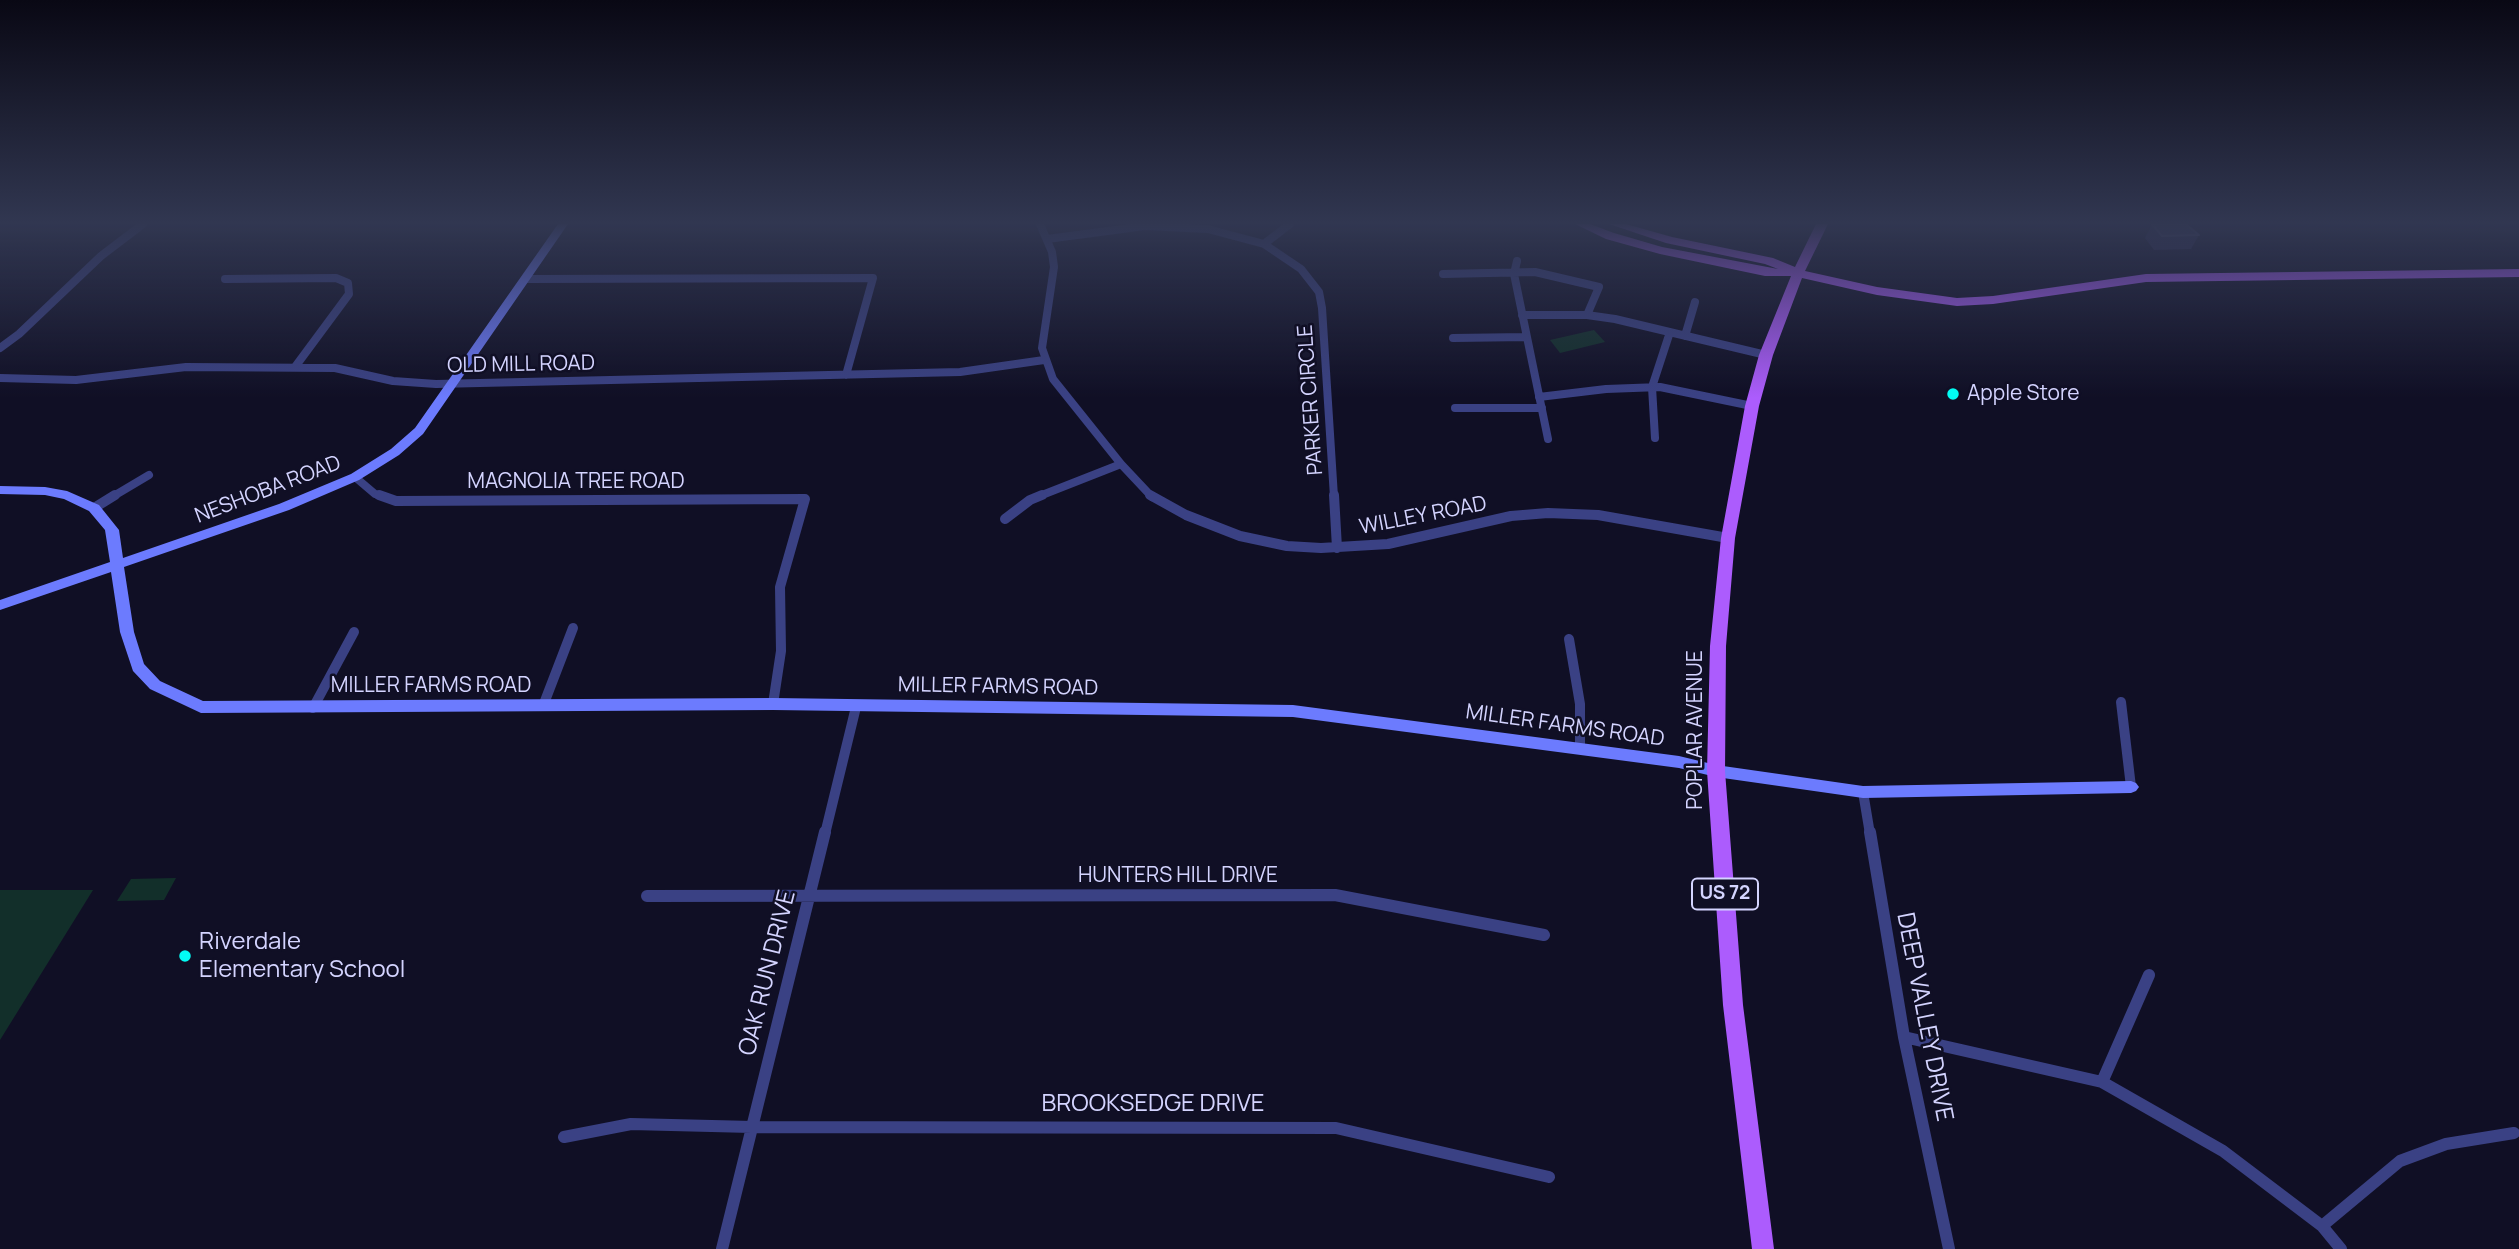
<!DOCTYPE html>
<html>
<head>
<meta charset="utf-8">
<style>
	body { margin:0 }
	canvas { display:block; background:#100f25 }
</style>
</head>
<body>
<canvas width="2519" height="1249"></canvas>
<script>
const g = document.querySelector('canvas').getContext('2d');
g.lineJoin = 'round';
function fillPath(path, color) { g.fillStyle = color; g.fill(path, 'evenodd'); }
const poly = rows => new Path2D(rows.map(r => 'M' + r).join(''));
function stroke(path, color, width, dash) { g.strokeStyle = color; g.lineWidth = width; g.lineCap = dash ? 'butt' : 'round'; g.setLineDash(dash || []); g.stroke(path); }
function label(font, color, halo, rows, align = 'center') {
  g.font = font + ' Manrope,sans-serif'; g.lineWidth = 5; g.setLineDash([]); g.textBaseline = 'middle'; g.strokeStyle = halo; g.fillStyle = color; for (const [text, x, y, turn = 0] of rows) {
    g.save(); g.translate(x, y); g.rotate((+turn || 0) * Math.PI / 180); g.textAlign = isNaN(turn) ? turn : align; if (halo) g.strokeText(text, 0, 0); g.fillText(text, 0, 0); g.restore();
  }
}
const green = poly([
	[1594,330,1605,342,1560,353,1550,340],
	[176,878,164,900,117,901,131,879],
	[0,890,93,890,0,1040]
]);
const streetFar2 = poly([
	[1040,224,1052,252,1054,267,1042,348,1053,379,1121,464,1152,497],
	[1047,239,1145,226,1208,229,1264,244,1301,269,1319,292,1322,308,1334,497],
	[1264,244,1290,224],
	[1517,261,1514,274,1548,439],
	[1443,274,1535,272,1599,287,1587,315],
	[225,279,336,278,348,283,349,294,295,367],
	[527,279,873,278,846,375],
	[1522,315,1587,315,1615,319,1766,355],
	[1685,336,1695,302],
	[1453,338,1527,337],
	[0,348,19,334,101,256,143,224],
	[0,378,76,380,186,367,335,368,393,381,436,384,960,372,1044,360],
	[1539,397,1606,389,1660,387,1752,406],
	[1455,408,1542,408],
	[1655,438,1652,387,1670,332],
	[355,477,375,494,384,497],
	[112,497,149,475],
	[1037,497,1121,464]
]);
const streetFar1 = poly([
	[379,495,396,501,805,499,780,587,781,651,773,704],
	[1150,495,1186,515,1240,536,1287,546,1321,548,1388,544,1511,516,1548,513,1598,515,1728,538],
	[1334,495,1337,548],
	[94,508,115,495],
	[1005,519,1030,500,1042,495],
	[1569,639,1580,704,1580,749],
	[2121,702,2131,787],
	[543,706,573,628],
	[313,708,354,632],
	[1863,792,1870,834],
	[825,834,856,707]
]);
const street = poly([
	[1870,832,1904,1037,1949,1249],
	[647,896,1335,895,1544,935],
	[1904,1037,2102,1082,2223,1151,2322,1226,2341,1249],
	[2102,1082,2149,975],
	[564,1137,631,1124,752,1127,1336,1128,1549,1177],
	[2322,1226,2400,1161,2446,1144,2514,1133],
	[722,1249,825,832]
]);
const secondary = poly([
	[558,224,568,224,423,434,399,455,359,480,289,510,124,567,134,632,144,664,160,681,203,701,773,698,1293,705,1679,756,1716,765,1863,786,2131,781,2136,783,2139,787,2136,791,2131,793,1863,798,1716,777,1679,768,1293,717,773,710,201,713,150,689,133,671,120,632,111,572,0,610,0,600,110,562,105,530,89,511,64,499,45,495,0,494,0,486,45,487,67,491,99,505,119,530,123,558,279,504,351,474,391,449,415,428,558,224]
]);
const primary = poly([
	[1575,224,1590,224,1614,233,1662,247,1778,269,1765,264,1666,243,1609,224,1626,224,1672,237,1773,258,1795,267,1816,224,1828,224,1805,271,1877,287,1957,298,1993,296,2146,274,2519,269,2519,277,2146,282,1993,304,1957,306,1877,295,1802,278,1773,355,1759,406,1735,538,1726,646,1725,771,1743,1005,1774,1249,1752,1249,1723,1005,1707,771,1710,646,1721,538,1745,406,1759,355,1791,276,1765,276,1660,254,1606,239,1575,224]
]);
const wall = poly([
	[2152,224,2199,235,2191,249,2154,250,2145,238]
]);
const building = poly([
	[2152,224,2186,224,2199,235,2162,236,2152,224]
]);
const markers = [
	[1953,394,7,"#02fcf4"],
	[185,956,7,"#02fcf4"]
];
const shields = [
	[1725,894,66]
];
const shieldNames = [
	["US 72",1725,894]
];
const streetNames = [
	["OLD MILL ROAD",521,365,-1],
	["PARKER CIRCLE",1311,400,-94],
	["MAGNOLIA TREE ROAD",576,482],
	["NESHOBA ROAD",268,490,-21],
	["WILLEY ROAD",1423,516,-11],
	["MILLER FARMS ROAD",431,686],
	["MILLER FARMS ROAD",998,687,1],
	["MILLER FARMS ROAD",1565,726,8],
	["POPLAR AVENUE",1696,730,-90],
	["HUNTERS HILL DRIVE",1178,876]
];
const poiNames = [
	["Apple Store",1967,394]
];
const nearPoinames = [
	["Riverdale",199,942],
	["Elementary School",199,970]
];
const nearStreetnames = [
	["OAK RUN DRIVE",768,973,-76],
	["DEEP VALLEY DRIVE",1924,1017,79],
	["BROOKSEDGE DRIVE",1153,1104]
];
fillPath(green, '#122f2a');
stroke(streetFar2, '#3a4184', 8);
stroke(streetFar1, '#3a4184', 10);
stroke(street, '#3a4184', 12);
fillPath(secondary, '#6c7bfe');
fillPath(primary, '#ac5cfd');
fillPath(wall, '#2b2853');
fillPath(building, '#3d3a65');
stroke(building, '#55527e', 2);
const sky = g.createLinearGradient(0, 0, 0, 398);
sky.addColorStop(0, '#090814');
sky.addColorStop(0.56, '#313751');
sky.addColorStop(1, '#31375100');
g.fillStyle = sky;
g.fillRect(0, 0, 2519, 398);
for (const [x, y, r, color] of markers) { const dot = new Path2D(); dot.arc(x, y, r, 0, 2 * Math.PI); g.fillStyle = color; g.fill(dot); stroke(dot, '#100f25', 2.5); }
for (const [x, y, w] of shields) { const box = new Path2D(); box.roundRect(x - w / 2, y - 15.5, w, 31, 5); g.fillStyle = '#100f25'; g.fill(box); stroke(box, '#d4d4ff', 2); }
label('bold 19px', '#d4d4ff', null, shieldNames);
label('21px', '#d4d4ff', '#100f25', streetNames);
label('21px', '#d4d4ff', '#100f25', poiNames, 'left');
label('24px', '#d4d4ff', '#100f25', nearPoinames, 'left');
label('24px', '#d4d4ff', '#100f25', nearStreetnames);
</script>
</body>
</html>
